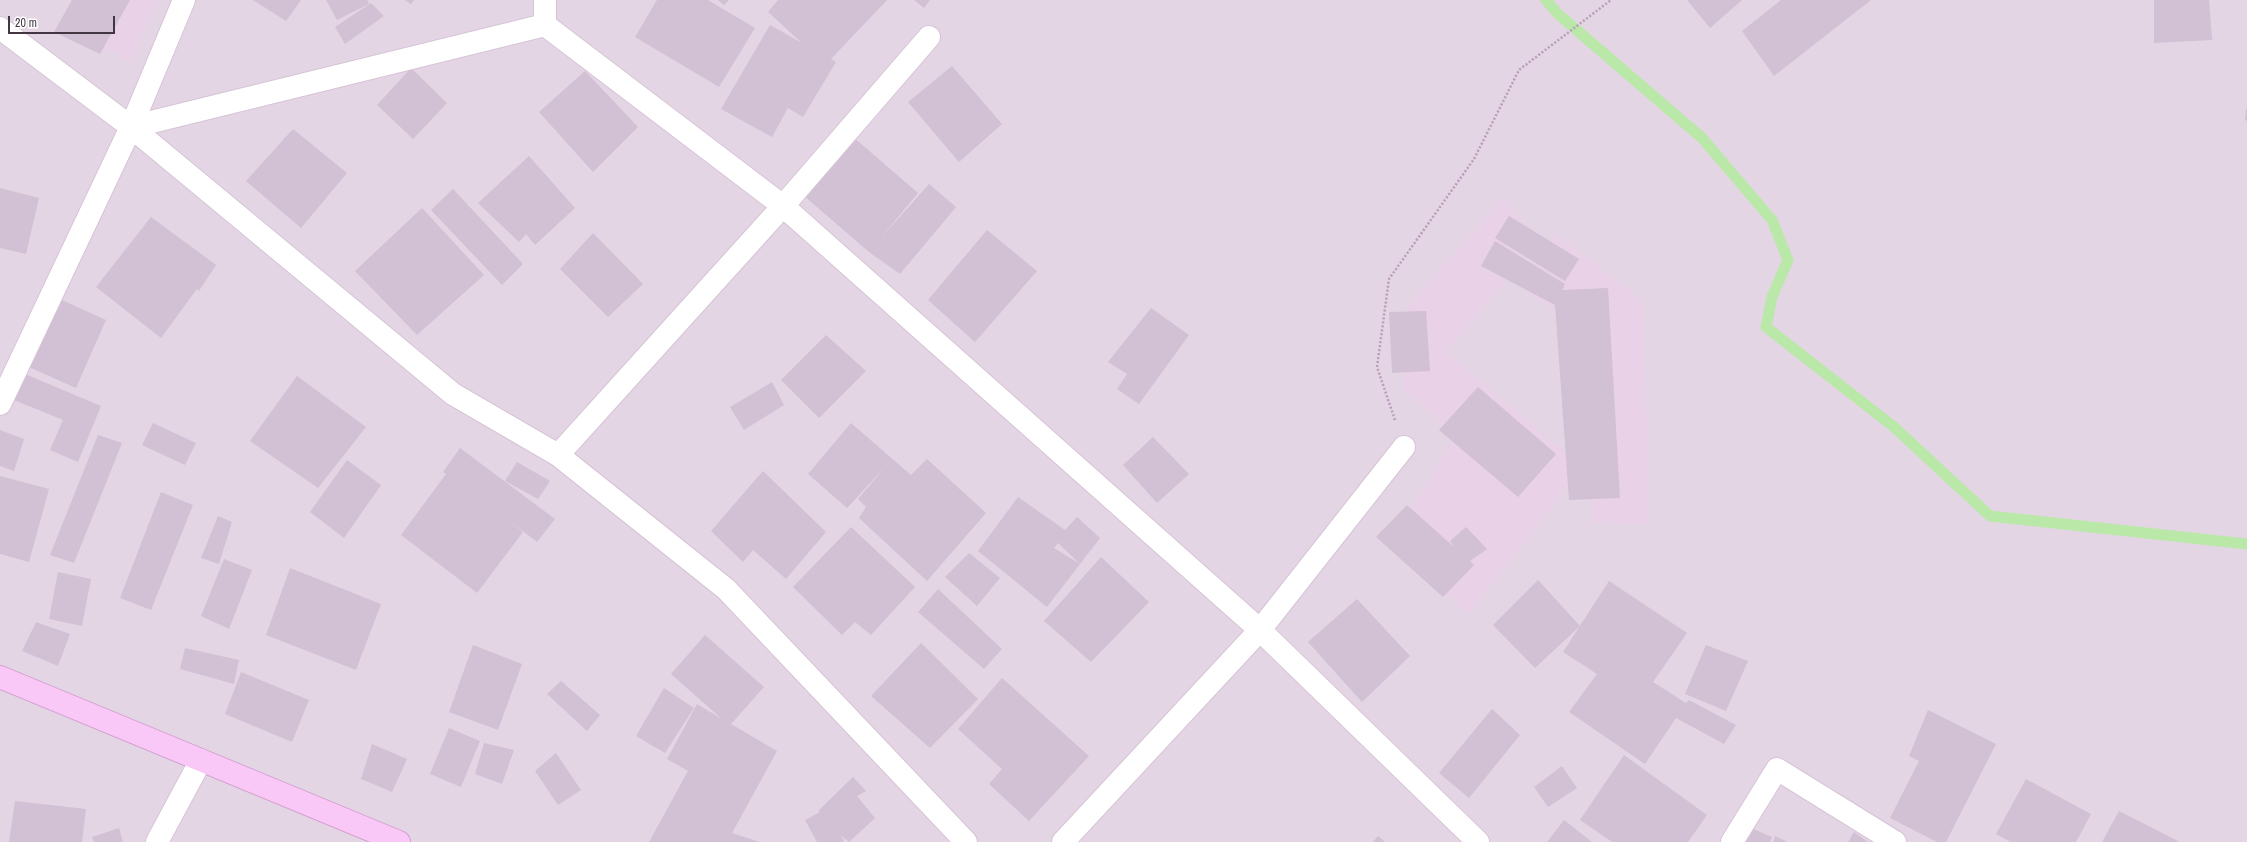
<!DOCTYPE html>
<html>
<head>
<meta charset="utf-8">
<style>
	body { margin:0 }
	#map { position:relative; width:2247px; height:842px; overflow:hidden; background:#f1e6f1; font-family:"Archivo Narrow",sans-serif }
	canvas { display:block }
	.scale { position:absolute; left:8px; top:16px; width:107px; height:18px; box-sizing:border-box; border:2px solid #423643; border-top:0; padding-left:5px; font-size:12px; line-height:14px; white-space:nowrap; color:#423643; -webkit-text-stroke:3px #fff; paint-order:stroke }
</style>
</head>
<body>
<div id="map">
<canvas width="2247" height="842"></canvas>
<div class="scale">20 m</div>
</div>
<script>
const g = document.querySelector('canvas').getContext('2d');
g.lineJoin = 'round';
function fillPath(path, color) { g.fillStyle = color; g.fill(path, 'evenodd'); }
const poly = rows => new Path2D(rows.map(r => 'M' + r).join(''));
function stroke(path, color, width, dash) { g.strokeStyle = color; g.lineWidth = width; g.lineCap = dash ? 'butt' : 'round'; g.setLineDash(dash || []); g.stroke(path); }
const residential = poly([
	[0,0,2247,0,2247,842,0,842]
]);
const education = poly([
	[88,0,159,0,130,61,73,32],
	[1503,198,1539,241,1446,352,1583,467,1469,614,1390,544,1455,436,1403,388,1408,306],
	[1555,233,1643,301,1649,524,1592,522,1589,334,1521,287]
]);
const stream = poly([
	[1546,0,1557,13,1702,138,1772,220,1788,260,1772,297,1766,327,1894,427,1990,516,2247,544]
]);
const building = poly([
	[72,0,130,0,100,54,54,32],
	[253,0,301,0,286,21],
	[326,0,367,0,369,4,337,20],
	[405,0,414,0,411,4],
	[657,0,708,0,755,28,719,87,635,37],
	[718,0,729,0,724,5],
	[778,0,887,0,831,59,836,62,803,117,788,108,772,137,721,109,770,25,802,43,768,12],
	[914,0,930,0,924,8],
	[1687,0,1742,0,1710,28],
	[1781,0,1871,0,1774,76,1742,31],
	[2154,0,2209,0,2212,40,2154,43],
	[371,3,384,16,345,44,335,27],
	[952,66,1002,124,959,162,908,102],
	[411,68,447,103,413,139,377,105],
	[585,71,638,127,593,172,539,112],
	[2246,109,2247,109,2247,121,2245,120],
	[293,129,347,173,301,228,246,181],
	[852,136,918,193,880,239,929,184,956,207,900,274,869,252,803,195],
	[529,156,575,208,535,245,526,234,519,242,478,203],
	[0,188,39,198,26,254,0,248],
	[453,189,523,264,502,285,431,210],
	[422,208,484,275,417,335,355,271],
	[1509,216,1579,259,1565,281,1495,238],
	[151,217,216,265,199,291,197,289,161,338,96,287],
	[987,230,1037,271,975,342,928,300],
	[593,233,643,284,608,317,560,269],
	[1495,241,1565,284,1562,290,1608,288,1620,498,1569,500,1555,305,1481,266],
	[53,296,106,320,76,388,22,364],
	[1151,308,1189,335,1139,404,1117,389,1127,374,1108,362],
	[1426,311,1430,371,1392,373,1389,312],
	[826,335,866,371,819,418,781,380],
	[25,374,101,406,78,462,50,450,63,420,14,400],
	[297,376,366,427,318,488,250,441],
	[772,382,784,405,744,430,730,407],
	[1478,387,1556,454,1518,497,1439,430],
	[153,423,196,443,185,465,142,445],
	[851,423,911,475,927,459,986,513,927,581,859,518,866,507,858,499,886,466,847,508,808,474],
	[0,430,24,439,14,471,0,466],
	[98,435,122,443,74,563,50,555],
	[1153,437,1189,474,1157,503,1123,465],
	[460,448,555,519,537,542,510,521,523,532,477,593,401,535,446,474,443,472],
	[347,460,381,485,344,538,310,512],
	[517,462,550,481,538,499,505,481],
	[763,471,826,532,786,579,753,550,743,562,711,531],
	[0,476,49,489,29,562,0,554],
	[161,492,193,505,151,610,120,598],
	[1018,497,1065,530,1077,517,1100,538,1047,607,978,551],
	[1058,543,1080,564,1054,548],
	[1407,505,1455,548,1450,541,1466,527,1487,549,1470,561,1474,565,1443,597,1376,537],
	[218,516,232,522,219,564,201,558],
	[851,527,915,587,871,635,855,622,842,635,793,587],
	[969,553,1000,578,977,606,945,577],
	[1101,557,1149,602,1091,662,1044,621],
	[224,559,252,570,229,629,201,616],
	[290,568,381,604,356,670,266,635],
	[58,572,91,579,82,626,49,619],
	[1538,580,1580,626,1535,668,1493,625],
	[1609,581,1687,633,1653,682,1686,703,1689,700,1736,725,1724,744,1676,718,1645,764,1569,712,1597,674,1563,652],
	[938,589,1002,649,984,669,918,612],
	[1357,599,1410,656,1362,702,1308,642],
	[36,622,70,634,58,666,22,651],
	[705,635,764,687,731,724,777,751,732,833,760,842,727,842,728,839,727,842,649,842,688,771,667,759,697,704,722,719,671,674],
	[921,643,978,699,930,748,871,696],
	[473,645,522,664,498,730,449,712],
	[1706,645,1748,661,1726,711,1685,694],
	[185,648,239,660,234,684,180,669],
	[241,672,309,700,292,742,225,714],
	[1002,678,1089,756,1029,821,989,784,1002,769,958,729],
	[561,681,600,715,587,731,547,694],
	[664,688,694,708,665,753,636,736],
	[1492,709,1520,735,1469,798,1439,773],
	[1928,710,1996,744,1946,842,1937,842,1890,818,1919,761,1909,756],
	[449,728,480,741,461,787,430,774],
	[484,743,514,750,502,784,475,774],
	[372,744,407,759,392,792,361,779],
	[556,753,581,790,558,805,535,771],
	[1624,755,1707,815,1688,842,1612,842,1580,820],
	[1562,766,1577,788,1548,807,1534,787],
	[853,777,866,791,857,796,875,818,849,842,841,836,844,841,842,842,817,842,805,820,820,812,818,811],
	[2026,779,2091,814,2076,842,2011,842,1996,834],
	[15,801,86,809,82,842,9,842],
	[2119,811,2180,842,2102,842],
	[1564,820,1592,842,1547,842],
	[119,828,123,842,94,842,92,837],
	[1751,828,1772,837,1770,842,1745,842],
	[1854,832,1868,842,1848,842],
	[1378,836,1385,842,1373,842],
	[1775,836,1788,842,1773,842]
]);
const path = poly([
	[1395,420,1377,367,1389,279,1474,159,1519,70,1611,0]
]);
const street = poly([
	[545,0,545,25],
	[0,28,131,127,453,394,558,455,726,589,966,842],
	[131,127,545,25,783,206,1260,630,1478,842],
	[0,404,131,127,184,0],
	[558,455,783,206,929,37],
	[157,842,201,760],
	[1063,842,1260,630,1404,447],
	[1732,842,1777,769,1895,842]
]);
const secondary = poly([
	[0,677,399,842]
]);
fillPath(residential, '#e4d5e4');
fillPath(education, '#e9d1e8');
stroke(stream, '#bae8a8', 11);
fillPath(building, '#d2c0d4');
stroke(street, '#d6c4d6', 24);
stroke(secondary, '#d29fd0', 24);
stroke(path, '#ba9cbc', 2.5, [2, 2]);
stroke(street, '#fff', 22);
stroke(secondary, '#f9c8f6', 22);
</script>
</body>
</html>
